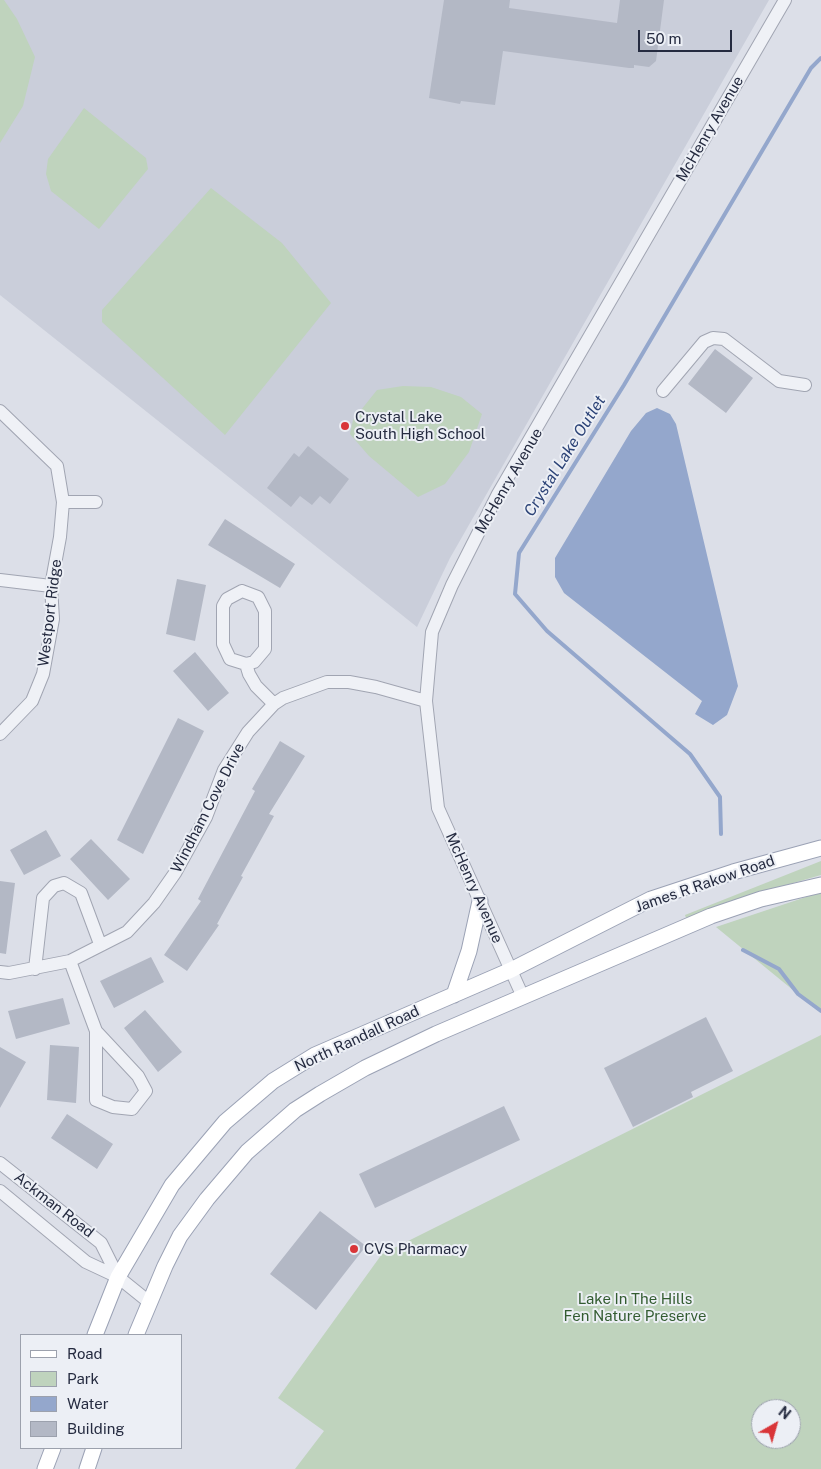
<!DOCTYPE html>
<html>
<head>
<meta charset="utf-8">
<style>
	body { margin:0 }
	#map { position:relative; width:821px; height:1469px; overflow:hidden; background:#dcdfe8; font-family:"Public Sans",sans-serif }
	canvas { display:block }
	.legend { position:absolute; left:20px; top:1334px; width:162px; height:115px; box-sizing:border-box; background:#eceff5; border:1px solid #9ca1ad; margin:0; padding:6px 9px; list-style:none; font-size:15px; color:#252b40 }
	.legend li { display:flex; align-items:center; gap:10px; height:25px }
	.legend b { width:25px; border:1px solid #9ca1ad }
	.north { position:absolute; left:751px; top:1399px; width:50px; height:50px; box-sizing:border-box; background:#eceff5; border:1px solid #9ca1ad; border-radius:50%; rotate:38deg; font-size:14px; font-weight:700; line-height:20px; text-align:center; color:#252b40 }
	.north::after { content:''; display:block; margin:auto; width:18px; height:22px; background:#d93538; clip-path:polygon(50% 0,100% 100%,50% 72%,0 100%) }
	.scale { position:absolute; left:638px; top:30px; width:94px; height:22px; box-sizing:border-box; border:2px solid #252b40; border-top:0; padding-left:6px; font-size:15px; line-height:18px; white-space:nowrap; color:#252b40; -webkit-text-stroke:4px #eceff5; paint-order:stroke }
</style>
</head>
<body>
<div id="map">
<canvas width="821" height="1469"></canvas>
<ul class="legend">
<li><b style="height:6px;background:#fff"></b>Road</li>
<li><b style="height:14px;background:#bfd3bd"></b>Park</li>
<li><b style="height:14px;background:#94a7cc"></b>Water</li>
<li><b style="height:14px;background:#b3b8c5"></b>Building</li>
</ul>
<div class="north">N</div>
<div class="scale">50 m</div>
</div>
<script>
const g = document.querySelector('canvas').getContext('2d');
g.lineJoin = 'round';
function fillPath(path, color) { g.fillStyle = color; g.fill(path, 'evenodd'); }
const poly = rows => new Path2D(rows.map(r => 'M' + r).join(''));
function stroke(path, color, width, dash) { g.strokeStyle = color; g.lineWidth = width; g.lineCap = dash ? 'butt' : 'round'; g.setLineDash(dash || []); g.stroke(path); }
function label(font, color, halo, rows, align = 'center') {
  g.font = font + ' "Public Sans",sans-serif'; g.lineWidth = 4; g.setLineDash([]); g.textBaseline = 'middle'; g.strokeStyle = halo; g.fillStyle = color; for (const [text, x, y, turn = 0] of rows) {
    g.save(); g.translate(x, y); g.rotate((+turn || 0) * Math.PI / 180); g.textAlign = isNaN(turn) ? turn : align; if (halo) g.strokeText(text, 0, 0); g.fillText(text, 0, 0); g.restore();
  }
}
const built = poly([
	[0,0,769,0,450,558,417,627,0,295]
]);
const green = poly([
	[0,0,4,0,17,19,35,57,23,106,0,143],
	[84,108,146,158,148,169,99,229,51,191,46,174,48,159],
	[211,188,282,243,331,303,225,435,102,322,102,310],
	[403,386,431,387,461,397,482,414,469,452,445,484,418,497,369,456,350,434,353,420,377,390],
	[821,861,821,875,745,897,686,918,685,915],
	[821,892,821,1013,716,927],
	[821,1035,821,1469,295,1469,324,1431,278,1398,382,1254],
	[761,1409,791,1409,791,1439,761,1439]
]);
const water = poly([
	[657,408,670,414,676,424,738,686,727,715,713,725,695,714,702,701,564,593,555,577,555,558,631,431,646,413]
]);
const stream = poly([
	[721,834,720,797,690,754,547,631,515,594,519,553,624,385,811,68,821,58],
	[743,950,779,969,798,994,821,1011]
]);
const building = poly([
	[444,0,510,0,509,8,617,23,620,0,664,0,656,61,649,67,634,65,634,68,629,68,503,51,495,105,461,101,460,104,429,98],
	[715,349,753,378,726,413,688,384],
	[308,446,349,479,330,504,320,496,312,505,300,496,291,507,267,488,294,453,299,457],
	[225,519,295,564,280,588,208,545],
	[177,579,206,585,195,641,166,634],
	[195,652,229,693,208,711,173,671],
	[178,718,204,731,143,854,117,840],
	[280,741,305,756,269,814,274,816,241,876,243,877,217,924,219,925,187,971,164,955,201,901,198,899,255,791,252,789],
	[46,830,61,856,24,875,10,850],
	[91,839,130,879,108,900,70,859],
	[0,881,15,883,6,954,0,953],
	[151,957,164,982,114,1008,100,981],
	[63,998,70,1024,16,1039,8,1011],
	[145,1010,182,1052,158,1072,124,1028],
	[706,1017,733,1071,691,1092,693,1097,633,1127,604,1068],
	[50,1045,79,1047,76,1103,47,1100],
	[0,1047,26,1062,0,1108],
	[504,1106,520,1140,375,1208,359,1174],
	[67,1114,113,1144,97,1169,51,1138],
	[320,1211,366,1246,316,1310,270,1274]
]);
const minor = poly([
	[663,391,704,342,713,338,724,339,779,381,805,385],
	[0,411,57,466,63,502,60,537,51,586,53,619,43,674,32,701,0,734],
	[63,502,96,502],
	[0,580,51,586],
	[242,591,258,597,265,611,265,649,254,662,246,664,230,659,223,644,223,606,227,599,242,591],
	[246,664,249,674,256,686,274,704],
	[70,961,96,1031],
	[35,969,43,898,54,886,64,883,81,893,100,944],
	[0,972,9,973,70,961,127,932,154,903,175,873,206,817,224,770,248,732,274,704,283,698,327,682,349,682,376,687,426,701],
	[523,997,438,808,426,701,432,632,452,585,498,494,785,0],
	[96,1031,138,1076,146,1091,132,1109,113,1107,96,1100,96,1031],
	[0,1163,101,1243,118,1277],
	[0,1191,86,1262,118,1277,149,1302]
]);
const major = poly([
	[454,995,469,951,480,901],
	[95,1335,118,1277,172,1185,225,1122,273,1081,315,1055,511,970,651,899,733,872,821,848],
	[136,1335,165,1266,180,1236,207,1199,247,1152,295,1110,320,1094,365,1068,436,1034,711,916,761,899,821,885],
	[45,1469,53,1448],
	[87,1469,94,1448]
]);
const markers = [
	[345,426,5,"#d93538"],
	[354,1249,5,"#d93538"]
];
const streetNames = [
	["McHenry Avenue",710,129,-60],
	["McHenry Avenue",509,481,-60],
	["Westport Ridge",50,613,-83],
	["Windham Cove Drive",208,808,-63],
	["James R Rakow Road",705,884,-19],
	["McHenry Avenue",474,888,66],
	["North Randall Road",357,1039,-25],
	["Ackman Road",54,1205,38]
];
const poiNames = [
	["Crystal Lake",355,417],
	["South High School",355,434],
	["CVS Pharmacy",364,1249]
];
const parkNames = [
	["Lake In The Hills",635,1299],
	["Fen Nature Preserve",635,1316]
];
const waterNames = [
	["Crystal Lake Outlet",565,456,-58]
];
fillPath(built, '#caceda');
fillPath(green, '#bfd3bd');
fillPath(water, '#94a7cc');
stroke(stream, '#94a7cc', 4);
fillPath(building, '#b3b8c5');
stroke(minor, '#a1a5b2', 14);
stroke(major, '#9ba2b5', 17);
stroke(minor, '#eff1f6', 12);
stroke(major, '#fff', 15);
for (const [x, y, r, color] of markers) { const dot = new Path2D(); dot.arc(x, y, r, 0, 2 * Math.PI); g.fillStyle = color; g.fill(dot); stroke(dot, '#eceff5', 2); }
label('15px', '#252b40', '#eceff5', streetNames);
label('15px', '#252b40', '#eceff5', poiNames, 'left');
label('15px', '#335c31', '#eceff5', parkNames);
label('italic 16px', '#2c4377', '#eceff5', waterNames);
</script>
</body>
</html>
